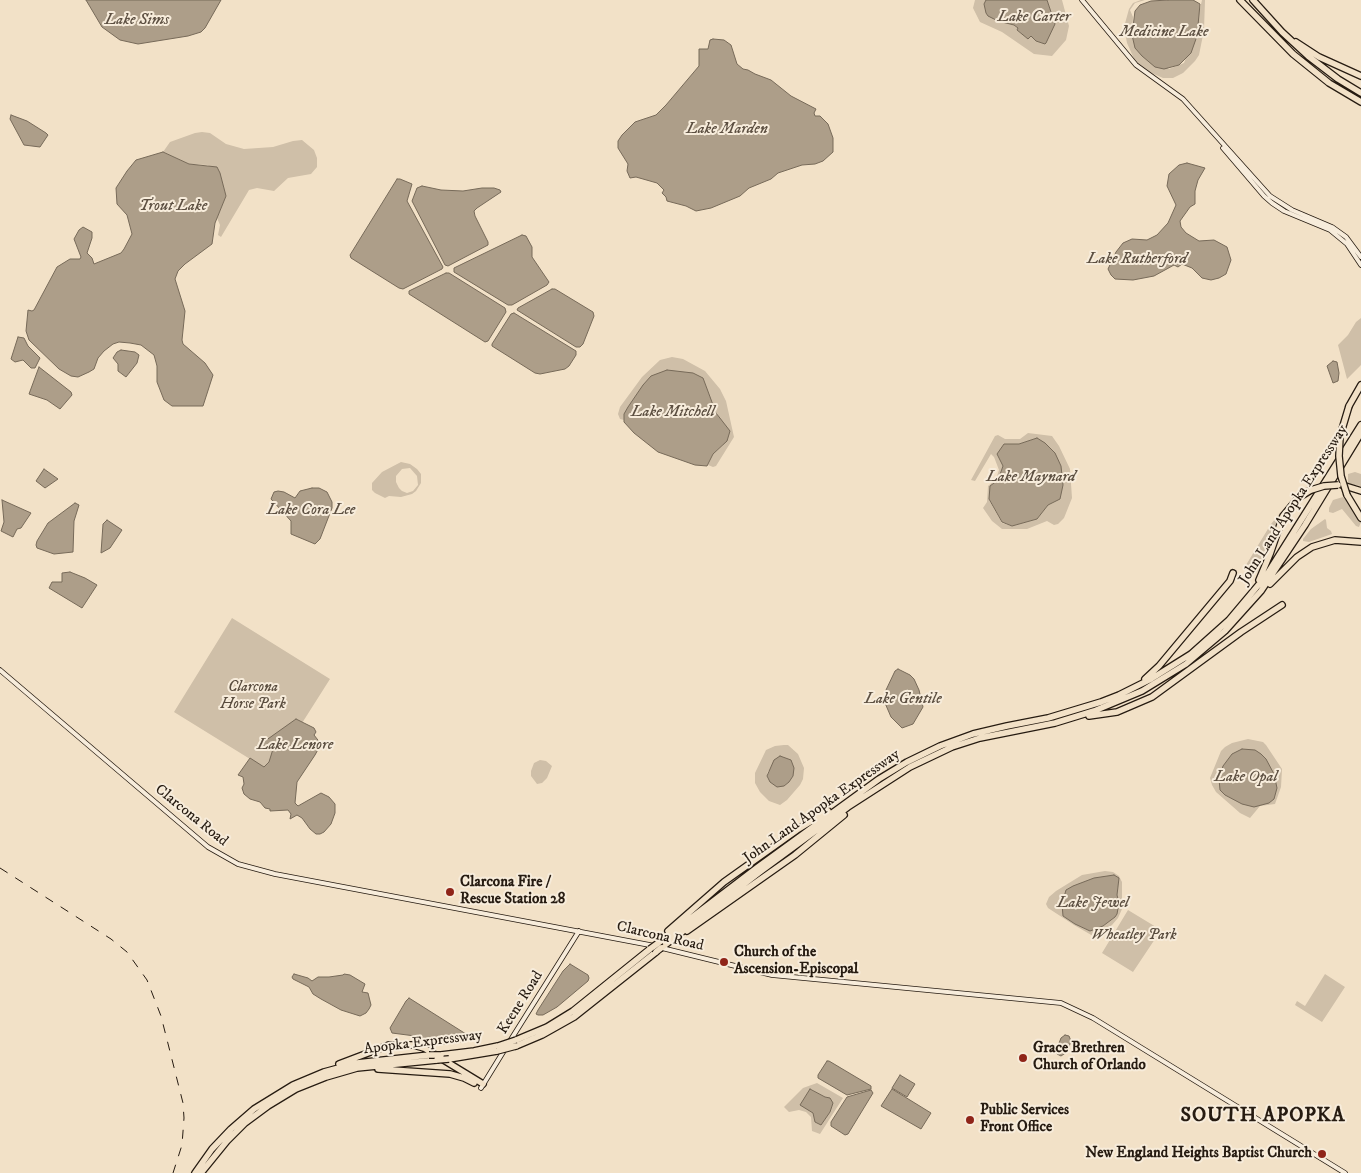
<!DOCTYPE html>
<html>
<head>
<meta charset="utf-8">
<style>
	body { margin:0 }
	canvas { display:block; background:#f2e1c7 }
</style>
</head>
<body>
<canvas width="1361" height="1173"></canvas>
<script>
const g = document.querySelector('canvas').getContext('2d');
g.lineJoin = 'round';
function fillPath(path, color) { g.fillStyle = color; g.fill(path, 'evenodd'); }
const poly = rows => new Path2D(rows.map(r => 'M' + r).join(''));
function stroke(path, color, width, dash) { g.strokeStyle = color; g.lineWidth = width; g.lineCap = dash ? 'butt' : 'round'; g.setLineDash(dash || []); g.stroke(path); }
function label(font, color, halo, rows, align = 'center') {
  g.font = font + ' "IM FELL DW Pica",serif'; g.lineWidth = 4; g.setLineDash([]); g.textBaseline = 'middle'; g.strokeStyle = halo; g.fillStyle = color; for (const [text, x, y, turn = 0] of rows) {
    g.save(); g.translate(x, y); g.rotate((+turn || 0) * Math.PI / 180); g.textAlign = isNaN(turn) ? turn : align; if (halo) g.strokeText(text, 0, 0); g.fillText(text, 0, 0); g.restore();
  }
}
const green = poly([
	[975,0,986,0,984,4,998,21,1014,25,1018,28,1017,30,1028,39,1031,36,1036,41,1055,23,1047,0,1062,0,1069,26,1066,40,1052,56,1034,54,1002,32,980,22,973,8],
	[1141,0,1145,0,1135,3,1130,10,1133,17,1132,35,1169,69,1184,63,1198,26,1198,18,1202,0,1205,0,1204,30,1199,55,1195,61,1183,73,1173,78,1163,78,1142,69,1135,61,1127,43,1124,27,1129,9,1133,3],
	[202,132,210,133,226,144,244,149,273,147,293,141,302,140,314,150,317,158,317,167,311,174,288,178,274,191,257,188,249,190,221,237,218,235,220,225,217,218,226,196,223,187,208,165,189,164,163,152,170,142,195,133],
	[1361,318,1361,365,1347,379,1338,345,1348,335,1356,322],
	[672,357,683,359,705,371,720,389,726,401,734,437,716,466,713,467,708,465,713,454,723,445,720,419,712,404,703,378,693,373,651,376,628,407,624,420,620,419,618,414,620,407,642,377,660,360],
	[1028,433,1052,436,1059,446,1070,469,1072,498,1064,518,1058,524,1054,525,1047,521,1027,529,1002,529,992,521,983,508,987,502,988,486,996,479,999,470,994,457,991,454,975,481,971,480,995,436,998,435,1005,439,1020,439],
	[1037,438,1056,501,1048,505,1037,519,1012,526,1002,523,989,500,1003,466,997,454,1004,445,1019,444],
	[401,462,410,464,417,469,421,474,421,483,416,491,412,494,401,497,389,496,385,498,375,493,372,490,372,483,382,472],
	[410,468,417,476,418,485,413,491,407,493,402,491,399,488,396,482,396,476,402,469],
	[1355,472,1361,474,1361,486,1348,484,1348,474],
	[1311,484,1290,501,1281,512,1265,559,1257,572,1253,573,1253,569,1246,565,1271,524,1295,495],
	[1343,497,1348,502,1361,522,1359,527,1356,526,1342,509,1333,513,1329,512,1329,508,1333,500],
	[1325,519,1326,520,1327,528,1331,531,1332,534,1309,542,1303,541,1303,539,1311,529],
	[232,618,330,679,271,772,174,712],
	[1248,739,1263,742,1266,745,1282,769,1281,787,1275,804,1260,806,1250,818,1240,813,1216,792,1212,785,1210,778,1221,751,1225,747,1232,743],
	[784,745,788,745,798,754,804,768,803,779,800,785,787,800,780,805,769,801,760,792,755,783,755,773,766,750,775,746],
	[768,771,793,776,789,782,784,786,768,779,767,776],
	[540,760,546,761,552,766,547,778,542,783,537,784,531,776,531,771,534,763],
	[1105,871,1113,872,1119,876,1122,882,1122,909,1118,918,1112,925,1097,935,1093,936,1074,925,1048,908,1046,904,1049,897,1056,891,1082,875],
	[1119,878,1117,895,1119,903,1115,917,1103,926,1090,931,1075,924,1063,916],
	[1128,910,1161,930,1133,972,1102,953],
	[1325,974,1345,987,1322,1022,1295,1005,1297,1001,1305,1006],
	[817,1083,843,1098,820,1134,812,1131,811,1117,806,1112,799,1110,789,1112,784,1107,803,1088],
	[811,1089,825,1098,832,1106,821,1125,815,1122]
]);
const water = poly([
	[86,0,221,0,205,28,201,32,188,36,138,44,120,40,102,27,86,0],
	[986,0,1047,0,1055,24,1046,43,1045,44,1036,41,1031,36,1028,39,1017,30,1018,28,1014,25,998,21,988,16,986,13,984,4,986,0],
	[1168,0,1193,0,1200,4,1197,36,1191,53,1179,65,1164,69,1155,67,1142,56,1135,48,1132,35,1135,11,1140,5,1151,1,1168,0],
	[713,39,724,40,731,45,737,64,743,69,748,70,755,74,771,80,791,96,816,109,814,113,815,116,820,116,828,124,833,138,833,152,823,161,815,164,802,165,778,173,771,179,749,188,740,196,711,208,696,211,686,206,667,201,666,197,662,193,664,190,657,183,636,177,630,178,627,171,628,164,618,148,618,141,622,135,635,122,656,115,666,105,699,66,699,49,708,49,710,40,713,39],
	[11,115,27,121,46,133,48,135,40,147,24,145,10,119,11,115],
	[163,152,189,164,217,167,220,173,226,196,215,223,212,244,185,264,178,271,175,279,185,311,182,340,183,344,205,363,213,375,203,406,172,406,164,400,157,382,157,366,154,355,141,345,130,343,119,342,113,344,104,351,98,358,94,369,89,372,78,377,71,376,59,369,29,340,26,331,28,310,32,311,34,310,57,267,70,259,80,259,81,257,74,239,79,230,83,227,92,232,92,238,87,253,92,258,94,264,121,253,124,249,132,234,127,215,117,204,116,188,127,171,136,160,163,152],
	[1187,163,1205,168,1198,180,1195,191,1195,204,1190,207,1180,221,1181,227,1186,233,1199,241,1214,240,1227,247,1231,260,1226,274,1219,278,1211,280,1202,278,1192,268,1182,264,1178,267,1174,265,1154,276,1133,280,1115,279,1111,275,1108,269,1116,252,1123,243,1132,239,1147,240,1157,235,1168,223,1176,205,1167,186,1169,174,1179,165,1187,163],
	[397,179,400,179,412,184,407,201,443,267,442,269,403,289,399,288,351,258,350,255,397,179],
	[422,186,441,190,463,191,482,188,494,188,500,190,501,192,477,208,474,211,475,216,488,242,488,245,448,266,445,265,412,201,417,188,422,186],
	[522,235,526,236,532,247,532,257,549,282,547,285,512,305,508,305,454,272,454,268,522,235],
	[446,273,449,273,505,308,506,312,488,341,485,342,409,294,409,291,446,273],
	[552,289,555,289,593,312,594,316,583,344,580,347,576,347,517,310,518,308,552,289],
	[514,313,576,351,576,355,569,366,565,369,540,374,535,373,492,346,492,344,511,314,514,313],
	[18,337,24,338,28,346,40,358,35,368,31,368,23,360,15,362,11,359,18,337],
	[121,350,135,352,139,355,137,363,126,377,118,371,118,364,113,358,117,352,121,350],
	[1333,361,1337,362,1339,373,1338,381,1333,383,1327,366,1333,361],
	[39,367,71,392,72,395,60,409,47,400,29,394,39,367],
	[667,370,693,373,703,378,716,413,730,431,727,441,713,454,707,466,695,465,658,452,634,433,624,422,624,414,628,407,643,385,651,376,667,370],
	[1037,438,1045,443,1055,453,1061,466,1063,485,1060,499,1048,505,1037,519,1012,526,1002,522,989,499,990,486,998,480,1003,466,997,454,1004,444,1019,444,1037,438],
	[44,469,58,479,45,488,36,481,44,469],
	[312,488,319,488,327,492,332,502,332,508,320,539,315,544,291,534,291,521,271,499,274,492,278,491,284,492,295,498,300,491,312,488],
	[2,500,31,513,21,528,17,529,13,537,1,531,4,522,2,500],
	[75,503,79,505,74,521,73,552,54,554,37,548,36,545,37,541,48,523,75,503],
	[107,520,122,530,110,548,101,553,103,524,107,520],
	[70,572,85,578,97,585,82,608,49,588,52,582,62,582,62,573,70,572],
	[898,669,910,675,914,679,919,690,923,707,913,724,902,728,891,717,885,703,886,690,895,671,898,669],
	[296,719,314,728,316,732,314,735,321,744,315,755,297,782,295,803,298,806,321,793,329,797,335,804,335,813,331,824,324,832,320,834,316,834,310,829,302,818,297,815,290,819,291,814,288,810,270,811,270,809,265,808,260,802,250,799,244,794,242,788,244,784,243,777,238,775,250,758,264,767,269,762,273,749,262,747,265,741,296,719],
	[1242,749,1255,750,1261,754,1266,759,1274,774,1277,788,1274,799,1269,803,1254,807,1242,804,1225,795,1220,790,1219,779,1223,766,1232,754,1242,749],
	[780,756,791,760,794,768,793,776,789,782,784,786,777,787,770,782,767,776,774,760,780,756],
	[1114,875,1119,878,1117,895,1119,903,1117,914,1115,917,1103,926,1090,931,1075,924,1063,916,1062,904,1066,890,1073,886,1094,878,1114,875],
	[570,964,588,975,589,978,588,981,557,1007,543,1015,538,1015,536,1014,538,1010,563,971,570,964],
	[294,974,308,978,312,981,318,977,329,977,343,975,344,974,350,975,365,984,362,992,368,993,371,1005,369,1009,366,1013,360,1016,341,1010,321,999,313,994,309,987,293,979,292,977,294,974],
	[409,998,466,1034,468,1039,466,1041,438,1045,415,1036,392,1033,390,1028,406,1001,409,998],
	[1065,1035,1069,1036,1071,1041,1067,1052,1061,1056,1057,1054,1056,1051,1061,1038,1065,1035],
	[827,1061,829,1061,871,1086,871,1089,847,1095,818,1078,818,1075,827,1061],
	[900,1075,915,1084,907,1097,892,1088,900,1075],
	[810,1089,825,1097,830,1098,833,1103,830,1112,821,1125,815,1122,813,1113,800,1105,810,1089],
	[892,1089,931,1113,921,1129,881,1106,892,1089],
	[871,1090,873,1093,848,1134,845,1135,831,1126,831,1122,847,1097,871,1090]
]);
const secondary = poly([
	[1082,0,1136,65,1183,99,1270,196,1292,210,1332,227,1346,237,1361,257],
	[1223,148,1264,196,1272,203,1284,211,1330,230,1347,244,1361,265],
	[0,670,208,847,238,864,275,874,655,946],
	[662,948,772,975,1061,1003,1093,1018,1345,1173],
	[510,1041,579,931],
	[481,1088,505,1049]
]);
const highway = poly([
	[1240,0,1293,54,1329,83,1361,102],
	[1253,0,1282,32,1308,56,1338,79,1361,93],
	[1296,42,1319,57,1361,76],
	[1349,406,1361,385],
	[1342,485,1361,491],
	[1347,495,1361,518],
	[1259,580,1270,554,1283,516,1298,498,1311,490],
	[1270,584,1297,557,1312,547,1335,540,1361,542],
	[1145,679,1159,666,1230,581,1233,573],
	[1089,716,1117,712,1152,697,1241,632,1282,605],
	[668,931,724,882,797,830,828,811],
	[687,931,795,855,844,815],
	[661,941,758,867,879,779,907,762,940,746,973,734,1007,726,1048,718,1101,702,1119,695,1151,679,1191,654,1229,620,1266,576,1361,425],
	[661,948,761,871,848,807,910,767,952,747,980,738,1055,723,1094,711,1142,691,1186,664,1225,631,1261,591,1305,525,1361,433],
	[516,1040,547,1027,573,1011,650,949],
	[516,1046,542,1035,574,1017,656,952],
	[441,1055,474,1051,498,1046],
	[449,1059,497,1051],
	[339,1064,389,1045,413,1045,424,1048,483,1084],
	[378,1069,450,1074,464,1078,474,1083],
	[195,1173,212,1149,231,1129,254,1109,293,1085,324,1072,357,1063,429,1055],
	[201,1173,227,1141,245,1123,268,1106,296,1089,326,1077,357,1068,437,1060]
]);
const rail = poly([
	[0,868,111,939,127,952,147,980,161,1016,183,1103,184,1118,182,1145,173,1173]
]);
const highwayBridge = poly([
	[1311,490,1324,486,1338,485],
	[1347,495,1341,476,1339,456,1340,436,1349,406],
	[650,949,661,941],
	[656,952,661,948],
	[498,1046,516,1040],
	[497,1051,516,1046],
	[429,1055,441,1055],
	[437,1060,449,1059]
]);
const markers = [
	[450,892,5,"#8f2418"],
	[724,962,5,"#8f2418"],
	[1023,1058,5,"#8f2418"],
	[970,1120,5,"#8f2418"],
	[1322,1154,5,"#8f2418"]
];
const streetNames = [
	["John Land Apopka Expressway",1294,505,-57],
	["John Land Apopka Expressway",822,807,-35],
	["Clarcona Road",191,816,39],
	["Clarcona Road",660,937,13],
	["Keene Road",521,1003,-58],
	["Apopka Expressway",423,1043,-7]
];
const parkNames = [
	["Clarcona",253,688],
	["Horse Park",253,705],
	["Wheatley Park",1134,936]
];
const poiNames = [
	["Clarcona Fire /",460,883],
	["Rescue Station 28",460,900],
	["Church of the",734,953],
	["Ascension-Episcopal",734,970],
	["Grace Brethren",1033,1049],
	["Church of Orlando",1033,1066],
	["Public Services",980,1111],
	["Front Office",980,1128],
	["New England Heights Baptist Church",1312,1154,"right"]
];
const waterNames = [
	["Lake Carter",1034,18],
	["Lake Sims",137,21],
	["Medicine Lake",1164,33],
	["Lake Marden",727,130],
	["Trout Lake",173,207],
	["Lake Rutherford",1137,260],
	["Lake Mitchell",673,413],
	["Lake Maynard",1031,478],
	["Lake Cora Lee",311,511],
	["Lake Gentile",903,700],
	["Lake Lenore",295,746],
	["Lake Opal",1246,778],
	["Lake Jewel",1093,904]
];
const districtNames = [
	["SOUTH APOPKA",1263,1117]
];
fillPath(green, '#cfbfa8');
fillPath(water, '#ad9e89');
stroke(water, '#776a59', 1);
stroke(secondary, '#261b11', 5.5);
stroke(highway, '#261b11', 8);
stroke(secondary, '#f7ecdb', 4);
stroke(highway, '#f2e1c7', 5.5);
stroke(rail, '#261b11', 1, [9, 9]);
stroke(highwayBridge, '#261b11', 8, []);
stroke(highwayBridge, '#f2e1c7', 5.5);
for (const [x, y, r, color] of markers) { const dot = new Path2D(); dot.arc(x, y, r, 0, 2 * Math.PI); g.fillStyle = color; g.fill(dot); stroke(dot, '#f7ecdb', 2); }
label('15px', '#261b11', '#f7ecdb', streetNames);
label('italic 15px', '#594c3e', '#f7ecdb', parkNames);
label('bold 15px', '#261b11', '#f7ecdb', poiNames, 'left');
label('italic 16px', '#5c4f41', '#f7ecdb', waterNames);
g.letterSpacing = '1px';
label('bold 20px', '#261b11', '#f7ecdb', districtNames);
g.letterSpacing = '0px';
</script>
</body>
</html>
